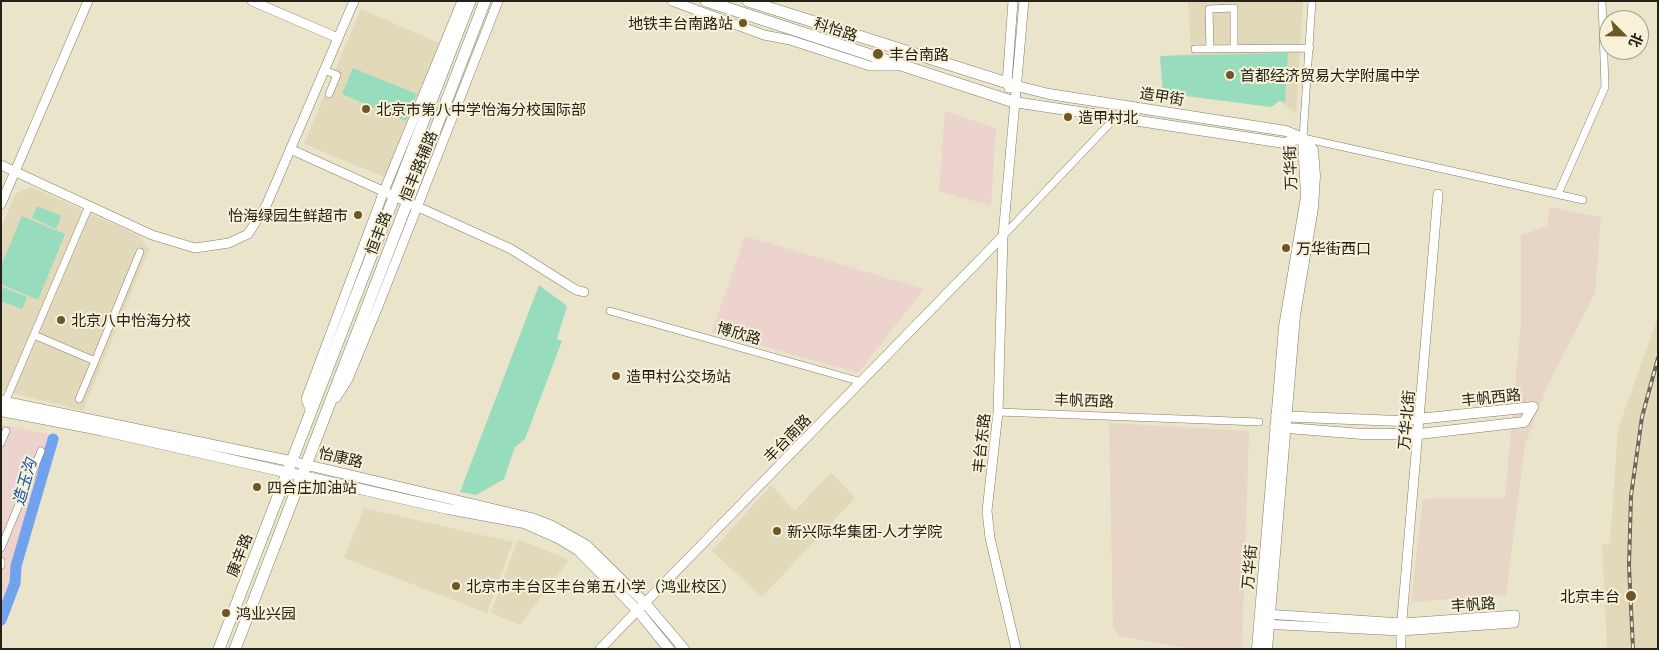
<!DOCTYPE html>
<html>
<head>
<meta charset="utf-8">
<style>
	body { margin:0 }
	#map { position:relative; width:1659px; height:650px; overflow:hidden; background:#eae4cb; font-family:Georgia,"Noto Sans SC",serif }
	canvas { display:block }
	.frame { position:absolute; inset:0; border:2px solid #232118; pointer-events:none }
	.north { position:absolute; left:1599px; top:10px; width:50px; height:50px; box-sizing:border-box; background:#f7f1d8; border:1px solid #a29e8b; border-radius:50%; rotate:113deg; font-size:14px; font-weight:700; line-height:20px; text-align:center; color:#232118 }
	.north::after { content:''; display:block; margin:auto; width:18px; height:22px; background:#6e5727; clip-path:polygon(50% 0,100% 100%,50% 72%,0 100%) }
</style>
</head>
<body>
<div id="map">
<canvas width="1659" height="650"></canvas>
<div class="frame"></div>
<div class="north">北</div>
</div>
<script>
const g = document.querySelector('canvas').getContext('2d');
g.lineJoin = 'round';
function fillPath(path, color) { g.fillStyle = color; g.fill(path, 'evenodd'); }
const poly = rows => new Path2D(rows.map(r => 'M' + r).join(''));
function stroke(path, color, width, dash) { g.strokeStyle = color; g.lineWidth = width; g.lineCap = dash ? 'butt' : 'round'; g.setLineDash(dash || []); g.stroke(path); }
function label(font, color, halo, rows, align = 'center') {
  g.font = font + ' Georgia,"Noto Sans SC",serif'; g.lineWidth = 4; g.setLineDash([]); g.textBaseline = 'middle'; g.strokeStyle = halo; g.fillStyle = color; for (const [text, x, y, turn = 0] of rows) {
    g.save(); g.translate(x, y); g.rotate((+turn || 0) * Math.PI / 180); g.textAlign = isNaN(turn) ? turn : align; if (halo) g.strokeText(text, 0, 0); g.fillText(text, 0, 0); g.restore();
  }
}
const commercial = poly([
	[945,111,996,128,991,206,939,191],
	[745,236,924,289,858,373,712,332],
	[1,424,52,435,12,565,12,580,1,612]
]);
const industrial = poly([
	[1549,207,1601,217,1595,293,1548,385,1525,444,1506,595,1411,602,1423,499,1505,498,1521,322,1521,235,1548,226],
	[1109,423,1249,431,1242,649,1191,649,1119,636,1113,627]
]);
const built = poly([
	[1188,1,1303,1,1296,114,1280,101,1271,107,1163,93,1160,56,1191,54],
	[361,9,439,43,384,177,304,144],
	[31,187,138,235,149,249,83,411,1,390,1,228,16,193],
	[1658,317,1658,649,1607,649,1602,544,1610,543,1618,429],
	[831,472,855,498,762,597,712,551,771,485,795,511],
	[364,508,513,542,487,613,344,558],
	[518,539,569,560,520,625,491,613]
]);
const green = poly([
	[1288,53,1285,102,1279,101,1271,107,1163,93,1160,56],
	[353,68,417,94,406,121,342,94],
	[37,206,61,216,56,229,32,218],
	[22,216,65,234,38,300,1,284,1,266],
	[539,285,567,306,557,339,562,341,525,439,515,447,504,479,476,495,460,492],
	[3,287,27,297,22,309,1,301]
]);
const river = poly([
	[1,620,15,583,16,566,53,439]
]);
const minor = poly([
	[1312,1,1303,138,1583,200],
	[1195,49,1310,48],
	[1210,49,1209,9,1234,8,1234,49],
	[324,70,337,75,329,94],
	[1558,194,1605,87,1602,1],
	[1003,236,1115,118],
	[610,311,862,382],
	[34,335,95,361,140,252],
	[79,399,95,361],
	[5,402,89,206],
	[998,412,1259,422],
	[1,443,6,431],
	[1,548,41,451],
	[1,561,1,565]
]);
const tertiary = poly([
	[252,1,338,38],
	[672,1,764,35,790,40,870,66,896,66],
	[1009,88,1007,83,1013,1],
	[290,149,511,249,576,290,584,292],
	[1,165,152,235,195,248,229,243,248,234,266,206,354,1],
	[1,204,88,1],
	[336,398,348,379,379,304,498,1],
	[310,409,306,399,384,191,462,1],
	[1262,624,1401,631,1514,623,1515,615,1402,623,1265,614],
	[600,649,1003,236],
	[1016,649,990,538,987,511,998,412,1003,236,1024,1],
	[1401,649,1401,631,1438,194]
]);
const secondary = poly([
	[1017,86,1049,94,1286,131,1303,138,1313,150,1315,176,1313,208,1295,315,1267,649],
	[1014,102,1284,143,1303,138],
	[1,401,290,461,531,518,552,526,586,545,645,603,684,649],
	[1,411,100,430,448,509,524,523,560,539,578,550,638,611,669,649],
	[1275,427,1362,434,1419,434,1524,422,1533,407,1399,421,1276,416],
	[1257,649,1284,327,1306,197,1303,138]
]);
const primary = poly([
	[706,1,1014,102],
	[748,1,1017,86],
	[219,649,470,1],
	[235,649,485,1]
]);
const rail = poly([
	[1633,649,1629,566,1631,496,1642,417,1658,358]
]);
const markers = [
	[743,23,5,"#6e5727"],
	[878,54,6,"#6e5727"],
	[1230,75,5,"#6e5727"],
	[366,109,5,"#6e5727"],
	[1068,117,5,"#6e5727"],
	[358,215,5,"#6e5727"],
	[1286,248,5,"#6e5727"],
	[61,320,5,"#6e5727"],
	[616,376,5,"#6e5727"],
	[257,487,5,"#6e5727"],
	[777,531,5,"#6e5727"],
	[456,586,5,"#6e5727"],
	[1631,596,6,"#6e5727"],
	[226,613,5,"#6e5727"]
];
const poiNames = [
	["地铁丰台南路站",733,23,"right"],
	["丰台南路",889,54],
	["首都经济贸易大学附属中学",1240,75],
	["北京市第八中学怡海分校国际部",376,109],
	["造甲村北",1078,117],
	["怡海绿园生鲜超市",348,215,"right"],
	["万华街西口",1296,248],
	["北京八中怡海分校",71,320],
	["造甲村公交场站",626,376],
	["四合庄加油站",267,487],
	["新兴际华集团-人才学院",787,531],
	["北京市丰台区丰台第五小学（鸿业校区）",466,586],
	["北京丰台",1620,596,"right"],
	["鸿业兴园",236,613]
];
const streetNames = [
	["科怡路",836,29,18],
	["造甲街",1162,96,9],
	["恒丰路辅路",418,166,-68],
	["万华街",1290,168,-92],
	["恒丰路",378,233,-69],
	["博欣路",739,333,16],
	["丰帆西路",1491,397,-6],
	["丰帆西路",1084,400,2],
	["万华北街",1406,420,-85],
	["丰台南路",787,438,-46],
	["丰台东路",981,443,-84],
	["怡康路",341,457,13],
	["康辛路",239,555,-69],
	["万华街",1249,567,-85],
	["丰帆路",1473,604,-4]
];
const waterNames = [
	["造玉沟",24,482,-74]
];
fillPath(commercial, '#edd3ce');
fillPath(industrial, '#e7d6c5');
fillPath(built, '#e1d9b9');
fillPath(green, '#97dcbd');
stroke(river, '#70a2ed', 11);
stroke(minor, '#837e67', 8);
stroke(tertiary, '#837e67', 10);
stroke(secondary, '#837e67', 11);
stroke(primary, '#837e67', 12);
stroke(minor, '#fff', 7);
stroke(tertiary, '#fff', 9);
stroke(secondary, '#fff', 10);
stroke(primary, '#fff', 11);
stroke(rail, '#6b6859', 4);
stroke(rail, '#f7f1d8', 2, [5.5]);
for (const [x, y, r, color] of markers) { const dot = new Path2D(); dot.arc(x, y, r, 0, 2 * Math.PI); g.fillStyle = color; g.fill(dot); stroke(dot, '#f7f1d8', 2); }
label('15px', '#232118', '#f7f1d8', poiNames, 'left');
label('15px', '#232118', '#f7f1d8', streetNames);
label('italic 16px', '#1452a9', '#f7f1d8', waterNames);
</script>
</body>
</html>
